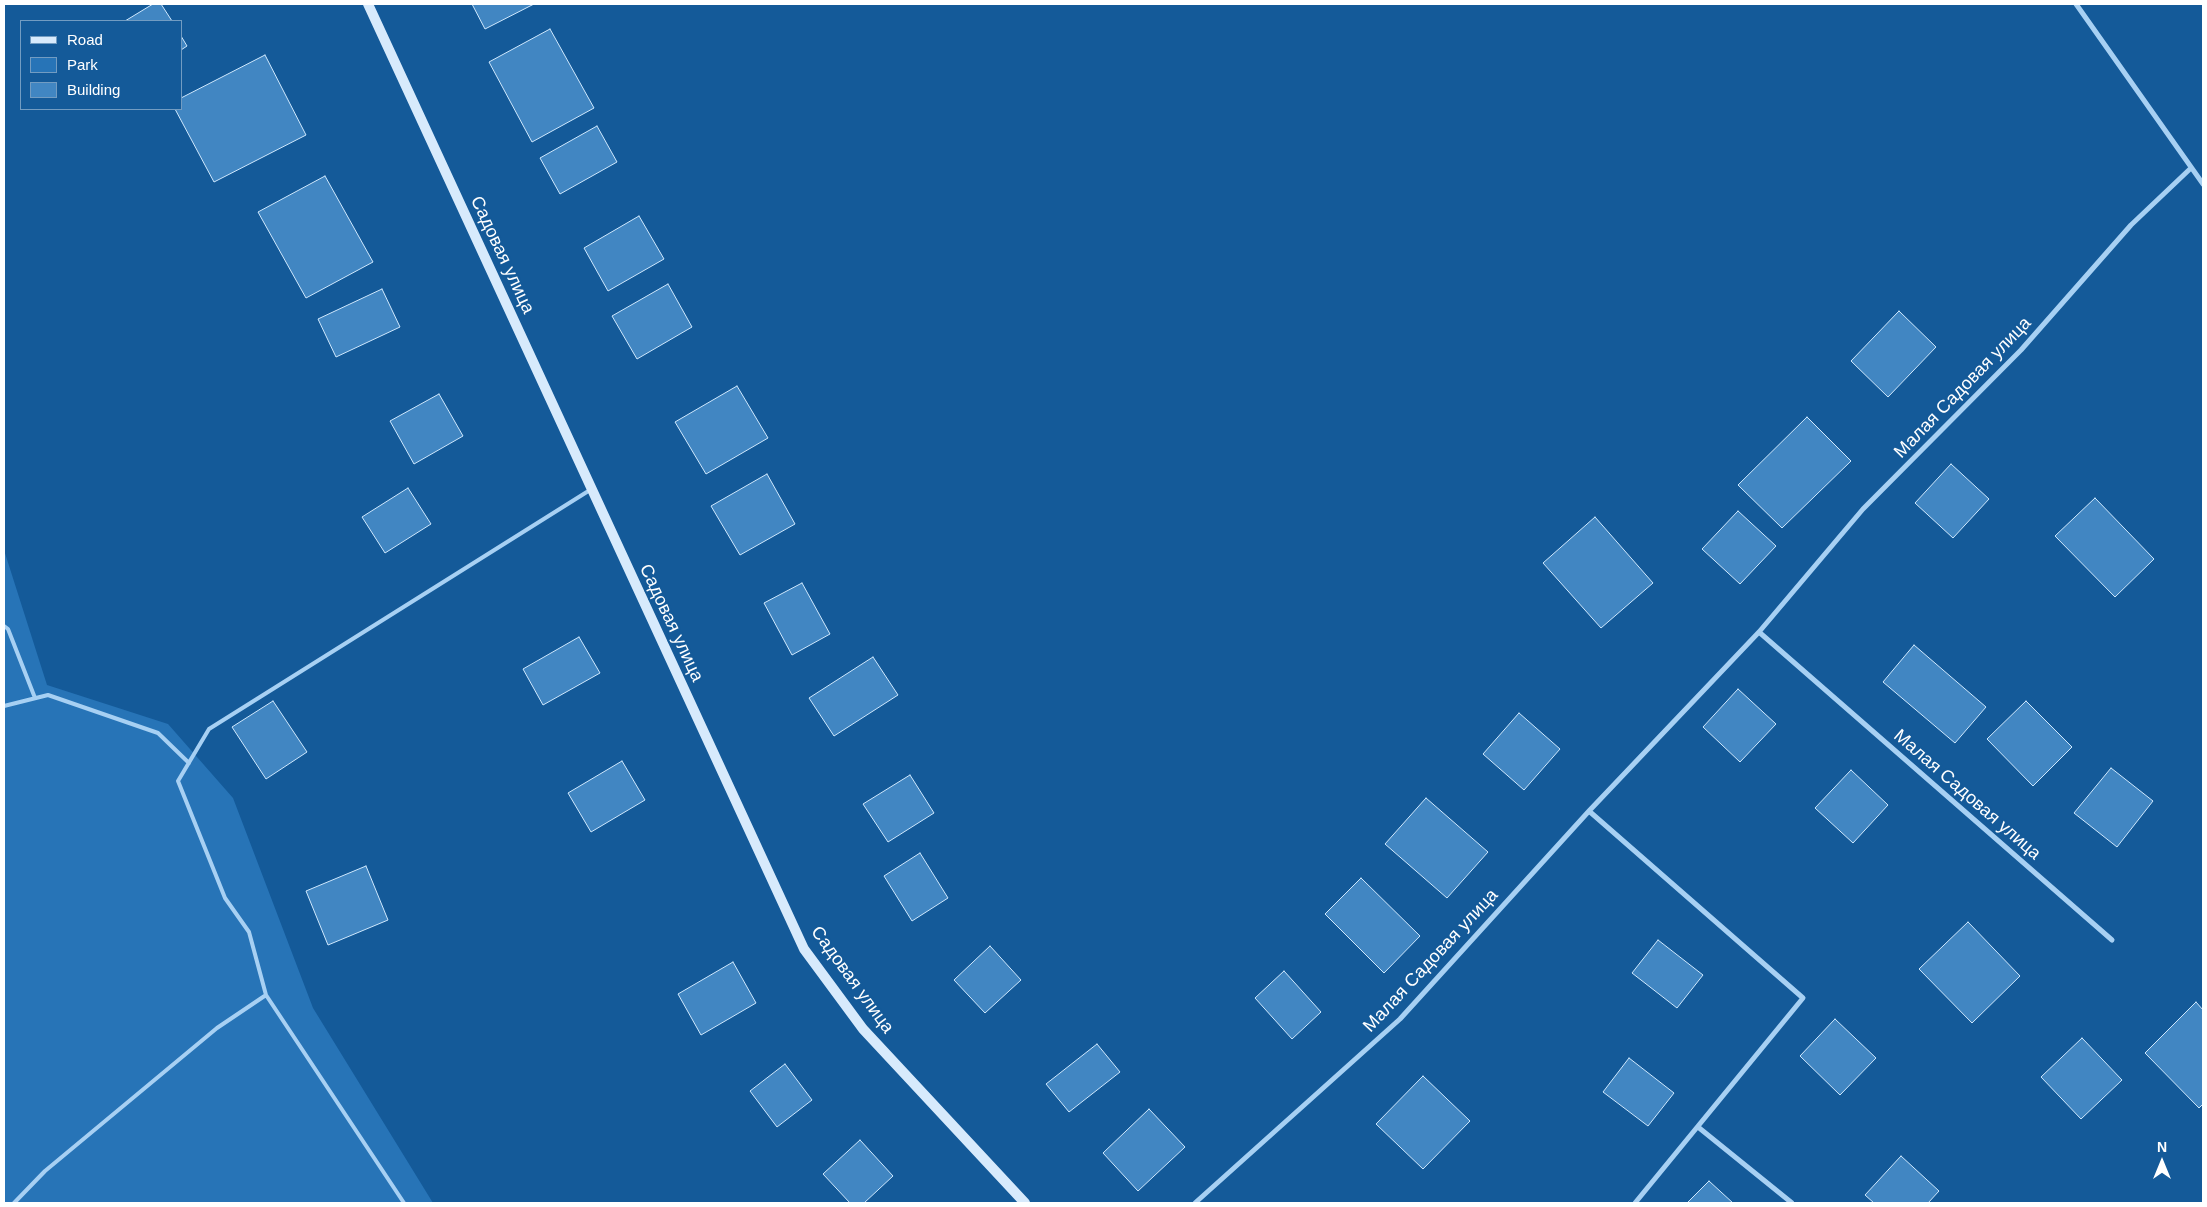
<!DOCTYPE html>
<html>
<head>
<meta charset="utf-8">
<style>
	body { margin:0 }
	#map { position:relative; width:2207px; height:1207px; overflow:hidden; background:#145a99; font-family:Helvetica,sans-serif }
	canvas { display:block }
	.frame { position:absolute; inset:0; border:5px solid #fff; pointer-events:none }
	.legend { position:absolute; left:20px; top:20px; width:162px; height:90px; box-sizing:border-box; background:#145a99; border:1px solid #729cc2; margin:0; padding:6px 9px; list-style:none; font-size:15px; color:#fff }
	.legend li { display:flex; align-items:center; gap:10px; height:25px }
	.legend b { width:25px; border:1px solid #729cc2 }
	.north { position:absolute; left:2137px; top:1137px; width:50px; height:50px; -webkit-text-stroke:4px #145a99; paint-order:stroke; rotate:0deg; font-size:14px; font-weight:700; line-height:20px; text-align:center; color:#fff }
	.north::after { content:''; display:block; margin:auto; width:18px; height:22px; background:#fff; clip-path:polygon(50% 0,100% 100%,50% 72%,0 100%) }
</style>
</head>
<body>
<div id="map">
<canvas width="2207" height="1207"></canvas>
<div class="frame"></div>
<ul class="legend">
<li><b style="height:6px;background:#d7eafc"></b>Road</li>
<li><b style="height:14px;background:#2774b7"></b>Park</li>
<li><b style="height:14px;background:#4186c2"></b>Building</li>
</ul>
<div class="north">N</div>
</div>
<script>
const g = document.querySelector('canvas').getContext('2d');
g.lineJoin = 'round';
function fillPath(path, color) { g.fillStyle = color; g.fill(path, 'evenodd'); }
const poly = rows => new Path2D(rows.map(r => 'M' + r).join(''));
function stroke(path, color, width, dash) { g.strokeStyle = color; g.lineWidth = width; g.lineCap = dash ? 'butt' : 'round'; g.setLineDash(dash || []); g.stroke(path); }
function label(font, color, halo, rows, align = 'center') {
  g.font = font + ' Helvetica,sans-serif'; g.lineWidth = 4; g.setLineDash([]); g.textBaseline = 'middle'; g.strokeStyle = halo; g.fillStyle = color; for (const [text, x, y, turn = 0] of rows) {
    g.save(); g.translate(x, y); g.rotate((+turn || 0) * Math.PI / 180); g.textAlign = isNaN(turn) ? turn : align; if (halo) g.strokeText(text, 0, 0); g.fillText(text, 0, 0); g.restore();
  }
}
const green = poly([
	[4,550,47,685,168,724,233,798,313,1008,433,1203,4,1203]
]);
const building = poly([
	[153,4,161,4,172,21,125,21,153,4],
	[472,4,534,4,485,29,472,4],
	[550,29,594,108,532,142,489,62,550,29],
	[181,36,187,46,181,50,181,36],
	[265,55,306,135,214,182,175,109,181,109,181,98,265,55],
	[597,126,617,162,560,194,540,158,597,126],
	[325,176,373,262,306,298,258,212,325,176],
	[639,216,664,259,608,291,584,248,639,216],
	[668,284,692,327,637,359,612,316,668,284],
	[382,289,400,327,336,357,318,319,382,289],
	[1899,311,1936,347,1888,397,1851,361,1899,311],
	[737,386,768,438,706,474,675,422,737,386],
	[439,394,463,436,414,464,390,421,439,394],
	[1807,417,1851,461,1782,528,1738,485,1807,417],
	[1951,464,1989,499,1953,538,1915,503,1951,464],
	[767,474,795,524,740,555,711,506,767,474],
	[408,488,431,524,385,553,362,517,408,488],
	[2095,498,2154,559,2115,597,2055,536,2095,498],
	[1738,511,1776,546,1740,584,1702,549,1738,511],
	[1595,517,1653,583,1601,628,1543,563,1595,517],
	[802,583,830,634,792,655,764,603,802,583],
	[579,637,600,673,543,705,523,669,579,637],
	[1914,645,1986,707,1955,743,1883,682,1914,645],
	[873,657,898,695,834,736,809,698,873,657],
	[1738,689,1776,724,1740,762,1703,727,1738,689],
	[273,701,307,752,266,779,232,727,273,701],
	[2026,701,2072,747,2033,786,1987,739,2026,701],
	[1519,713,1560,749,1524,790,1483,754,1519,713],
	[622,761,645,800,591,832,568,793,622,761],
	[2111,768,2153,801,2117,847,2074,813,2111,768],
	[1851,770,1888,805,1853,843,1815,808,1851,770],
	[910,775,934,813,888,842,863,804,910,775],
	[1426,798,1488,852,1447,898,1385,844,1426,798],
	[920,853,948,898,912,921,884,876,920,853],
	[366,866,388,920,328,945,306,891,366,866],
	[1361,878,1420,936,1384,973,1325,914,1361,878],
	[1968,922,2020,976,1972,1023,1919,969,1968,922],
	[1658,940,1703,975,1677,1008,1632,973,1658,940],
	[990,946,1021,980,985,1013,954,980,990,946],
	[733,962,756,1003,701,1035,678,994,733,962],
	[1284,971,1321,1012,1292,1039,1255,998,1284,971],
	[2196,1002,2203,1010,2203,1104,2199,1108,2145,1053,2196,1002],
	[1835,1019,1876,1058,1840,1095,1800,1056,1835,1019],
	[2082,1038,2122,1080,2081,1119,2041,1077,2082,1038],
	[1097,1044,1120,1072,1069,1112,1046,1084,1097,1044],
	[1629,1058,1674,1093,1648,1126,1603,1092,1629,1058],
	[785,1064,812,1100,777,1127,750,1091,785,1064],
	[1423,1076,1470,1121,1423,1169,1376,1124,1423,1076],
	[1149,1109,1185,1147,1138,1191,1103,1153,1149,1109],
	[860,1140,893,1176,864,1203,850,1203,823,1174,860,1140],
	[1901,1156,1939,1191,1928,1203,1874,1203,1865,1195,1901,1156],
	[1709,1181,1733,1203,1687,1203,1709,1181]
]);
const service = poly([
	[4,626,8,629,35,698],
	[4,706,48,695,158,733,189,763],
	[266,995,404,1203],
	[14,1203,45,1171,217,1028,266,995,249,932,225,898,178,781,209,729,590,490]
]);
const minor = poly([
	[2076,4,2203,184],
	[1759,632,2112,940],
	[1589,811,1803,998,1635,1203],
	[1698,1127,1792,1203],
	[1195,1203,1400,1019,1589,811,1759,632,1863,509,2021,350,2131,225,2191,168]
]);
const secondary = poly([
	[368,4,804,949,863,1029,1025,1203]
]);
const streetNames = [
	["Садовая улица",502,255,65],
	["Малая Садовая улица",1963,388,-46],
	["Садовая улица",671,623,65],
	["Малая Садовая улица",1967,795,41],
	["Малая Садовая улица",1431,961,-47],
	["Садовая улица",852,980,54]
];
fillPath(green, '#2774b7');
fillPath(building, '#4186c2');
stroke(building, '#cfe8fd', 1);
stroke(service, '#a7d0f3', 4);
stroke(minor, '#a7d0f3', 5);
stroke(secondary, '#d7eafc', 10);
label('18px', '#fff', '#145a99', streetNames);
</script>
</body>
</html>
